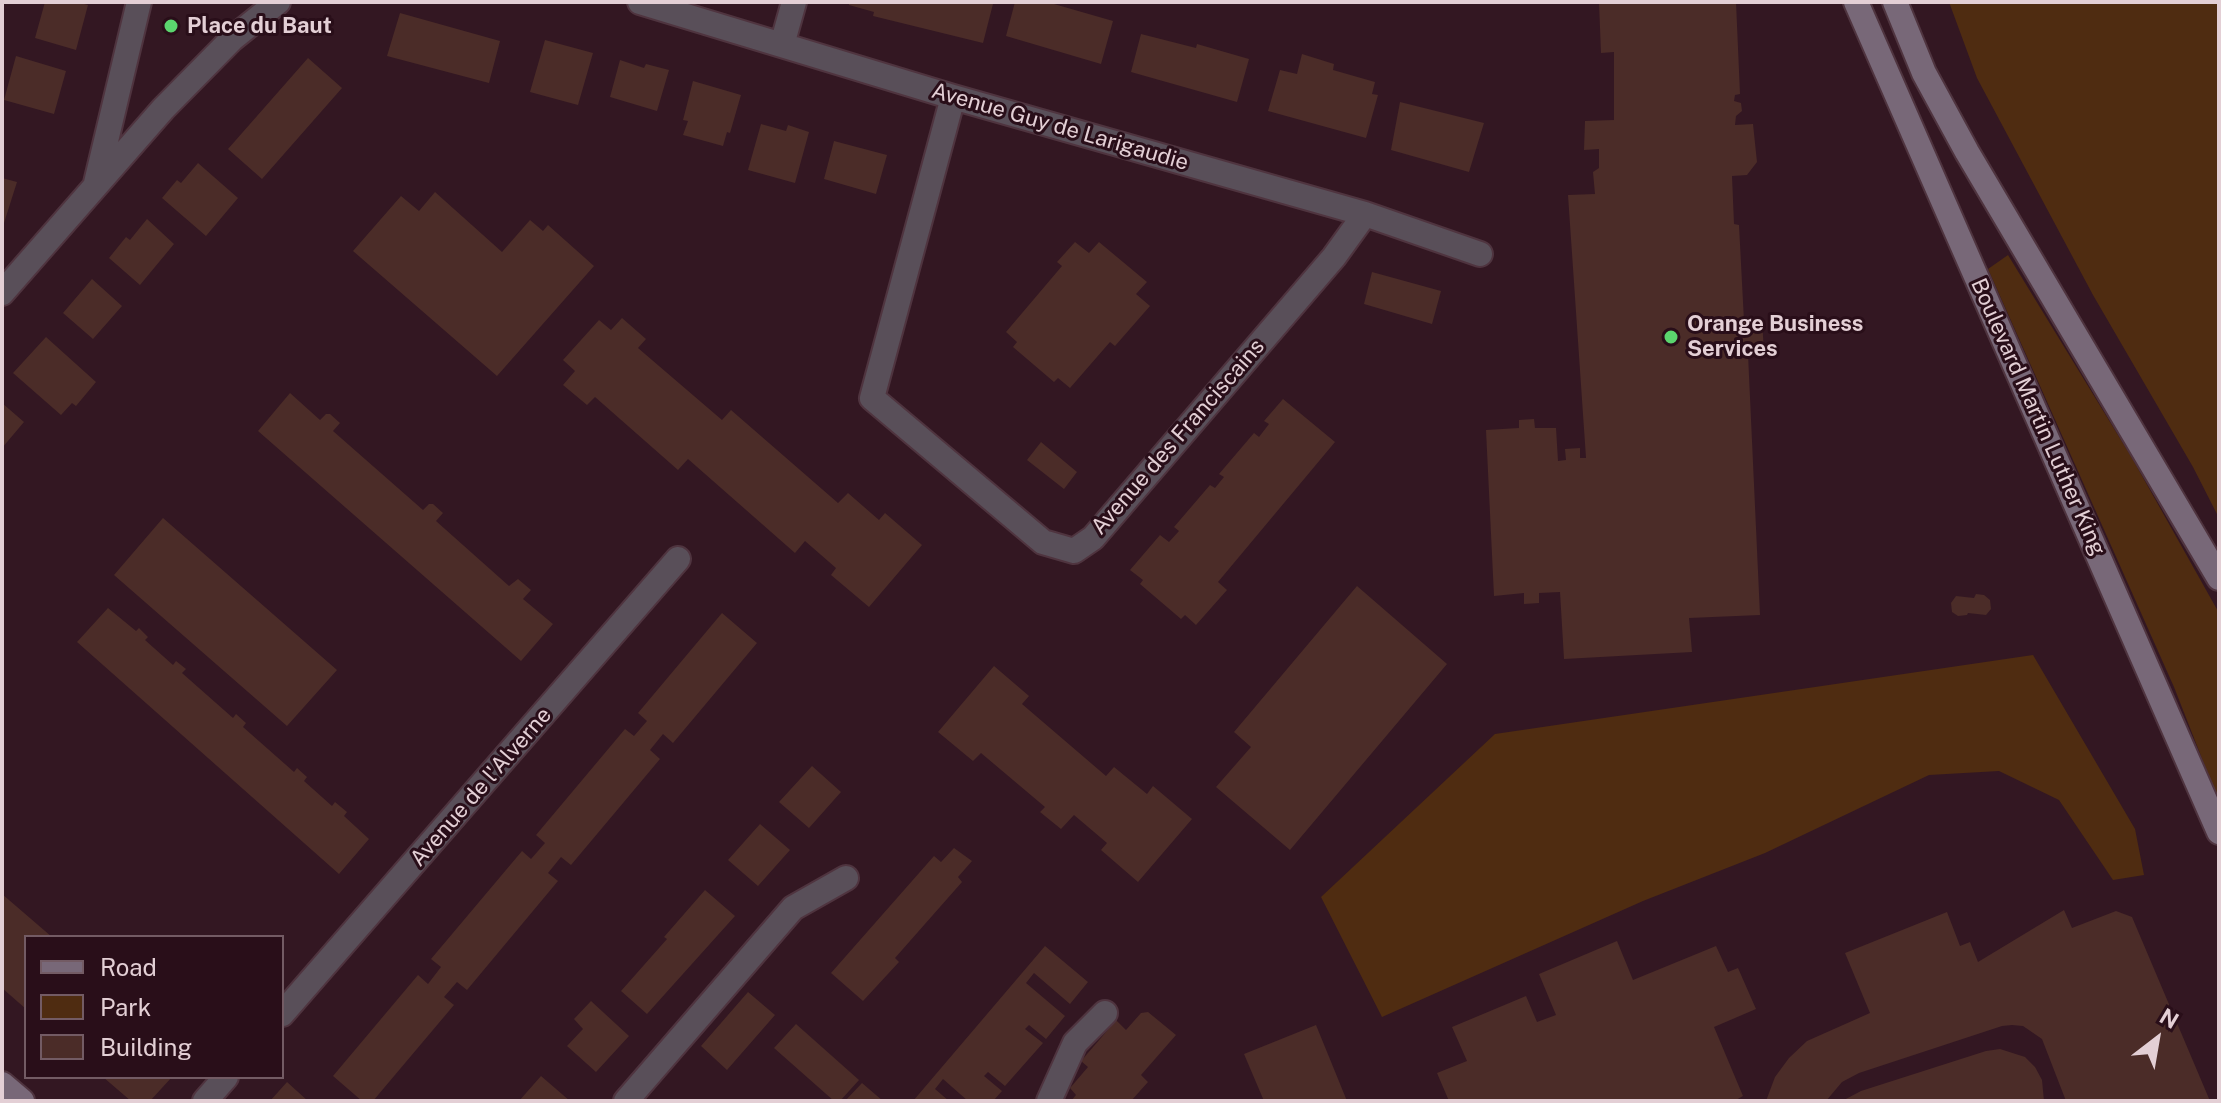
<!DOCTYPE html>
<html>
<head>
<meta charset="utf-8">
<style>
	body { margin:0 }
	#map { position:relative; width:2221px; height:1103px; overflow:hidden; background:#331722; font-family:"Public Sans",sans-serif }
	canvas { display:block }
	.frame { position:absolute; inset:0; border:4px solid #e3cfd5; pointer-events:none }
	.legend { position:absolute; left:24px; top:935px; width:260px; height:144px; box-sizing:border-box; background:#290e19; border:2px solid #735b64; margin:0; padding:10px 14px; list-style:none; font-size:24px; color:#e3cfd5 }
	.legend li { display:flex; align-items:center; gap:16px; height:40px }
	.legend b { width:40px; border:2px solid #735b64 }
	.north { position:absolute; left:2117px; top:999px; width:80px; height:80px; -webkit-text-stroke:6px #290e19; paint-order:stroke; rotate:31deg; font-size:22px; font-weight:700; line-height:32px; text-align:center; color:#e3cfd5 }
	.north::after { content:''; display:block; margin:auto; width:28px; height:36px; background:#e3cfd5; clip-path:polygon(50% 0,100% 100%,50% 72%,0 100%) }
</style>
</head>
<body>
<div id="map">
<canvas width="2221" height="1103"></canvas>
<div class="frame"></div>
<ul class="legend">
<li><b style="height:10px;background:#786878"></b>Road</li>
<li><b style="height:22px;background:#4f2c11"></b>Park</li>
<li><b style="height:22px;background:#4b2c28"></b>Building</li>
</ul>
<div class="north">N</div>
</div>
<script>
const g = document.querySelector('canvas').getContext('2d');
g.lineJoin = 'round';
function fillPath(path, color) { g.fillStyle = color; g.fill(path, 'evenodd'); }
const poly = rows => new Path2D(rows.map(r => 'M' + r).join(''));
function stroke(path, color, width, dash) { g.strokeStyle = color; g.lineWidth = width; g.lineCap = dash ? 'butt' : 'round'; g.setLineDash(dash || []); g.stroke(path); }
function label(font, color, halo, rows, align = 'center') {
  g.font = font + ' "Public Sans",sans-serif'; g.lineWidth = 6; g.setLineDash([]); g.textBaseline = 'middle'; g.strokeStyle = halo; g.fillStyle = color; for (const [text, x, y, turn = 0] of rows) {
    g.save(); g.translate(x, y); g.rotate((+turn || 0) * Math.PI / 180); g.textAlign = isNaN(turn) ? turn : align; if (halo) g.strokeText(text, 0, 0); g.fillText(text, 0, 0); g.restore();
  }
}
const green = poly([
	[1949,2,2219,2,2219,518,2193,467,2093,295,1977,78],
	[2008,255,2132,458,2219,613,2219,802,2174,687,1988,269],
	[2033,655,2135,829,2144,875,2113,880,2059,800,1999,771,1929,775,1765,853,1643,901,1382,1017,1321,897,1495,734]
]);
const building = poly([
	[45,2,77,2,88,5,76,50,35,38],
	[849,2,985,2,993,4,983,43,873,16,874,12,849,5],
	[1015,2,1047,2,1113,21,1101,64,1006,36],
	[1599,2,1736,2,1740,94,1735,95,1734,101,1741,103,1742,111,1736,116,1735,125,1753,124,1757,162,1747,175,1732,176,1734,224,1739,225,1744,321,1762,320,1764,352,1748,354,1760,615,1689,618,1692,652,1564,659,1560,592,1539,593,1539,603,1524,604,1524,593,1494,596,1486,430,1519,428,1519,420,1534,419,1535,428,1556,428,1558,461,1566,460,1565,449,1580,448,1580,458,1586,458,1568,195,1595,194,1593,172,1599,168,1599,149,1584,150,1585,121,1614,120,1614,52,1601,53],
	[400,13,500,41,489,83,387,56],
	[1141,34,1196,48,1197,44,1249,59,1237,102,1131,72],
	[545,40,593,53,578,105,530,92],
	[1302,54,1334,64,1333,70,1375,82,1372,94,1378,95,1366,138,1268,111,1280,70,1297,74],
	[16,56,66,71,54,114,4,100],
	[308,58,342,88,262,179,228,149],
	[620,60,644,68,646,64,669,70,657,111,610,97],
	[693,81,741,95,730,133,727,132,723,146,683,135,688,121,683,120],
	[1400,102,1484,123,1469,172,1391,150],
	[761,124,786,131,788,125,809,132,795,183,748,170],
	[834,141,887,155,876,194,824,179],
	[198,163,238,198,206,236,162,198,177,180,181,183],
	[2,178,17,182,4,223,2,222],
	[435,192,502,252,530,220,543,231,548,225,594,266,497,376,353,251,401,196,419,211],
	[147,219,174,244,140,285,109,258,126,237,130,240],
	[1075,242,1089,253,1099,242,1147,282,1136,294,1150,306,1115,346,1110,342,1070,388,1058,378,1054,382,1013,347,1017,342,1006,332,1062,266,1057,262],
	[1372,272,1441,291,1432,324,1364,304],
	[92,279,122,306,93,339,63,313],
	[622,318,646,339,638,348,722,420,731,410,838,503,848,493,879,520,885,513,922,545,869,607,831,575,836,568,805,541,795,553,688,459,678,470,595,397,587,405,563,385,575,371,563,360,599,320,611,330],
	[46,337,96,382,76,406,72,403,61,415,13,373],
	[290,393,320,420,326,414,330,414,340,423,333,431,423,510,429,504,433,504,443,513,436,521,509,586,518,579,531,590,523,599,553,624,521,661,258,431],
	[1283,399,1335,442,1218,582,1227,590,1196,625,1185,615,1181,619,1140,584,1143,580,1130,570,1160,535,1169,542,1179,531,1174,527,1210,485,1215,488,1224,477,1219,474,1254,433,1259,437,1269,424,1264,421],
	[2,403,24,422,2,448],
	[1041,442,1077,472,1064,489,1027,460],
	[163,518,337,670,287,726,114,575],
	[1357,586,1447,664,1290,850,1216,787,1251,747,1234,732],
	[1976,594,1984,595,1990,600,1991,609,1986,615,1968,613,1967,615,1958,616,1952,612,1951,603,1956,596,1974,598],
	[108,608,136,631,139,628,148,637,145,640,173,665,176,661,186,669,182,673,233,718,236,714,246,723,243,727,294,772,297,768,307,777,304,781,332,806,335,802,347,812,344,816,369,839,339,874,77,642],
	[722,613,757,643,673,743,663,734,650,750,660,759,571,865,561,857,548,873,558,881,467,990,457,982,444,997,454,1005,373,1101,362,1101,333,1076,418,975,428,984,441,967,431,959,522,851,531,859,545,843,536,835,625,729,634,736,647,721,638,713],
	[994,666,1029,696,1022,704,1106,776,1114,767,1147,794,1153,786,1192,819,1138,882,1101,850,1107,843,1074,815,1061,829,1040,812,1045,807,981,753,973,761,938,732],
	[812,766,841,792,809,828,779,802],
	[760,824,790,850,758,886,728,860],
	[954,848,972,861,958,877,962,882,895,958,899,962,863,1001,831,973,934,856,941,862],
	[705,890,735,916,647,1014,621,991,667,939,664,937],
	[2,894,52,937,26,937,26,1009,2,988],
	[2064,910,2072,928,2116,911,2132,917,2210,1101,2066,1101,2042,1039,2023,1026,2012,1025,2002,1026,1859,1073,1842,1082,1826,1101,1766,1101,1775,1077,1789,1058,1807,1041,1870,1013,1845,953,1947,912,1960,946,1970,942,1978,962],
	[1617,941,1633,980,1716,946,1728,972,1738,968,1756,1009,1714,1027,1743,1096,1734,1101,1449,1101,1437,1073,1467,1061,1452,1027,1526,996,1537,1022,1556,1015,1539,974],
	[1045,946,1088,982,1070,1004,1034,973,1026,983,1065,1016,1046,1039,1029,1025,1025,1029,1043,1043,1005,1086,988,1072,984,1076,1002,1091,993,1101,968,1101,943,1079,935,1089,949,1101,913,1101],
	[748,992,775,1015,727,1070,701,1046],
	[591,1001,629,1036,596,1072,567,1046,583,1029,574,1019],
	[1148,1012,1176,1035,1141,1075,1148,1082,1131,1101,1071,1101,1076,1095,1070,1088,1088,1067,1081,1061,1100,1039,1116,1020,1126,1030,1141,1013],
	[796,1024,859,1080,840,1101,834,1101,774,1048],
	[1316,1025,1347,1101,1264,1101,1244,1054],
	[2000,1049,2025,1057,2035,1067,2042,1080,2044,1101,1842,1101,1861,1091,1986,1051],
	[541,1076,570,1101,519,1101],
	[103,1077,172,1077,150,1101,131,1101],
	[287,1082,308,1101,270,1101],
	[862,1083,883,1101,845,1101]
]);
const street = poly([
	[640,2,953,97,1365,214,1480,254],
	[782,45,794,2],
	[953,97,872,398,1043,542,1074,551,1093,538,1334,257,1365,214],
	[96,183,139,2],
	[2,293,163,109,232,39,278,2],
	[282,1014,678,559],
	[205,1101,226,1077],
	[626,1101,793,908,846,878],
	[1049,1101,1075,1043,1105,1013]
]);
const secondary = poly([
	[1856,2,2219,832],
	[1895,2,1924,73,1967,152,2219,578],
	[2,1084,22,1101]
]);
const tram = poly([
	[2,1100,3,1101]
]);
const markers = [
	[171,26,8,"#5bd56e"],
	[1671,337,8,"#5bd56e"]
];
const poiNames = [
	["Place du Baut",187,26],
	["Orange Business",1687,324],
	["Services",1687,349]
];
const streetNames = [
	["Avenue Guy de Larigaudie",1060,127,16],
	["Boulevard Martin Luther King",2038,417,66],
	["Avenue des Franciscains",1178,437,-49],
	["Avenue de l'Alverne",481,787,-49]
];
fillPath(green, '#4f2c11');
fillPath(building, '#4b2c28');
stroke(street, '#4f343f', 28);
stroke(secondary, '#4f343f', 28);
stroke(street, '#594f59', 24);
stroke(secondary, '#786878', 24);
stroke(tram, '#9f8890', 2);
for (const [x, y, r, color] of markers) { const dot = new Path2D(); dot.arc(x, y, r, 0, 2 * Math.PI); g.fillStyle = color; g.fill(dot); stroke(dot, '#290e19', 3); }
label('bold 22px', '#e3cfd5', '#290e19', poiNames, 'left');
label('22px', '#e3cfd5', '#290e19', streetNames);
</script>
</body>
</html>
